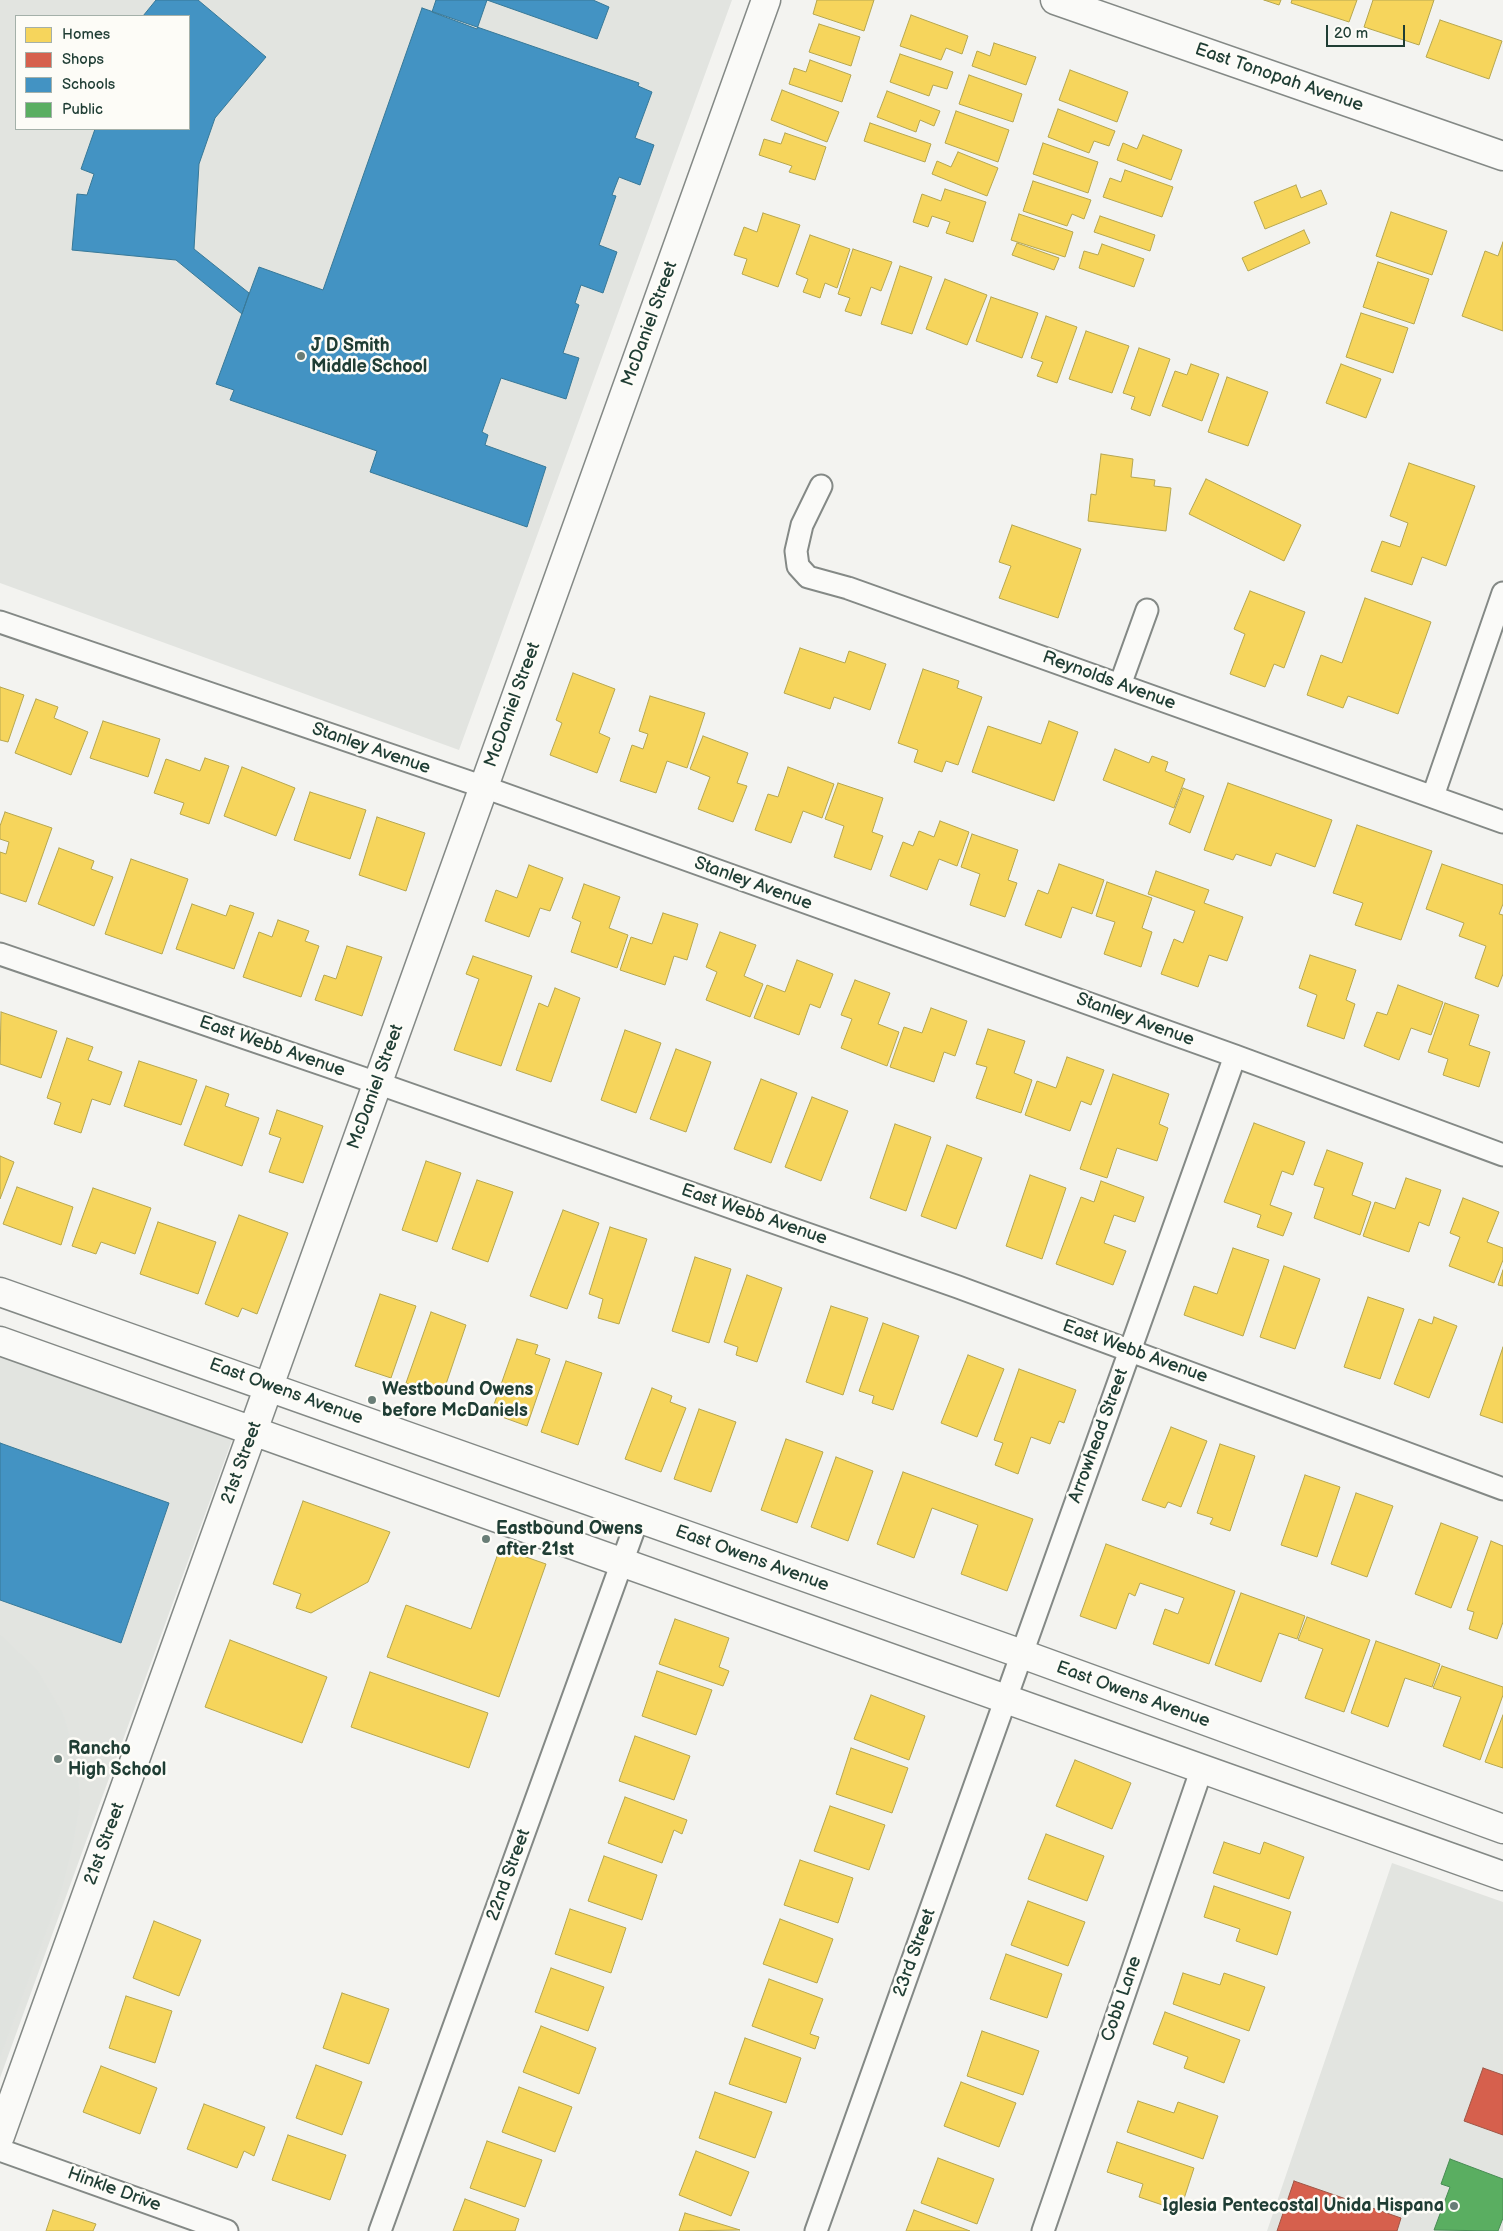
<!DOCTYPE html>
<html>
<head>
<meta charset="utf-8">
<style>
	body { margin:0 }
	#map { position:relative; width:1503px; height:2231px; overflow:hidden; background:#f3f3f0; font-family:"Balsamiq Sans",sans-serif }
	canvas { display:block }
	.legend { position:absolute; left:15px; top:15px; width:175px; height:115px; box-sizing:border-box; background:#fdfcf7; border:1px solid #a4b0a9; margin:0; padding:6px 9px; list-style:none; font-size:15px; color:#1f3d34 }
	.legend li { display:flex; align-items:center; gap:10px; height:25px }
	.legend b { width:25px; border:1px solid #a4b0a9 }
	.scale { position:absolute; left:1326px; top:25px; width:79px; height:22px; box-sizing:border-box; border:2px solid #1f3d34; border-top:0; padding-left:6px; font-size:15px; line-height:18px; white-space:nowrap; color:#1f3d34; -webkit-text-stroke:4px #fdfcf7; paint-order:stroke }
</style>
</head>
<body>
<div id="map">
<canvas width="1503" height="2231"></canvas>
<ul class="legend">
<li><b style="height:14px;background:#f6d55c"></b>Homes</li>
<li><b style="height:14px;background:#d6604d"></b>Shops</li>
<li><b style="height:14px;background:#4393c3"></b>Schools</li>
<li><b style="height:14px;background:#5aae61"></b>Public</li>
</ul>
<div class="scale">20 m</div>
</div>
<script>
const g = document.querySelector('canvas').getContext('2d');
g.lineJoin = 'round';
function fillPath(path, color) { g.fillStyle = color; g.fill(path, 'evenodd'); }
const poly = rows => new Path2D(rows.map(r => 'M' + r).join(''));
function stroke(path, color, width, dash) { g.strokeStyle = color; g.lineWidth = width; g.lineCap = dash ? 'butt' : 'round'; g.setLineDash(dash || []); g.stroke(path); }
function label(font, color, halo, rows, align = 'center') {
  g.font = font + ' "Balsamiq Sans",sans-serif'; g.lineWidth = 5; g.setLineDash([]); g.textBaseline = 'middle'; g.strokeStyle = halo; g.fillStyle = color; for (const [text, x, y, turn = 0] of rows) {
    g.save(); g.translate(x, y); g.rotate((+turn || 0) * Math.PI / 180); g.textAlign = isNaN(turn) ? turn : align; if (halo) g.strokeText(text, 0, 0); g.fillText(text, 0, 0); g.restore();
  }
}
const built = poly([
	[0,0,732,0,459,750,0,583],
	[16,16,189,16,189,129,16,129],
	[0,1355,232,1440,0,2078],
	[1392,1863,1503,1902,1503,2231,1267,2231]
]);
const green = poly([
	[0,1635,37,1670,63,1714,77,1762,80,1803,72,1848,62,1888,0,2057]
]);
const homes = poly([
	[817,0,874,0,864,31,813,14,817,0],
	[1264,0,1281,0,1279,5,1264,0],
	[1292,0,1357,0,1349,22,1291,3,1292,0],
	[1373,0,1434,0,1419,45,1364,27,1373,0],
	[911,15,968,36,962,54,946,48,941,60,900,46,911,15],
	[1440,20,1502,41,1489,79,1426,57,1440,20],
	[819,24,860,37,851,66,809,52,819,24],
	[994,43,1036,57,1026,85,972,66,977,51,990,56,994,43],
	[900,54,953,72,947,89,933,85,929,96,890,82,900,54],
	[810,60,851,75,842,102,789,84,794,68,806,72,810,60],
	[1070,70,1128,92,1117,122,1059,100,1070,70],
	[969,75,1022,94,1013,122,959,104,969,75],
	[782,90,839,112,827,142,771,120,782,90],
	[887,91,940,111,934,126,920,120,916,132,877,117,887,91],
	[1058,109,1115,131,1109,146,1094,141,1089,153,1048,137,1058,109],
	[956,111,1009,130,998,162,945,143,956,111],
	[870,123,931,144,925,162,864,141,870,123],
	[785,133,826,147,815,180,789,172,792,166,759,155,764,139,781,144,785,133],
	[1143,135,1182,150,1171,180,1117,160,1123,143,1137,149,1143,135],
	[1043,143,1098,162,1088,193,1033,174,1043,143],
	[958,152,998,168,987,196,932,174,937,161,951,167,958,152],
	[1125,170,1173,187,1162,217,1103,197,1110,178,1121,182,1125,170],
	[1033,181,1091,200,1084,219,1072,214,1067,226,1023,211,1033,181],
	[1296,185,1301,198,1321,190,1327,204,1265,229,1254,202,1296,185],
	[945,189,986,202,973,242,946,233,950,222,932,216,928,227,913,222,922,194,941,201,945,189],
	[1391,212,1447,231,1432,275,1376,256,1391,212],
	[763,213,800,225,778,287,742,274,747,259,734,255,744,227,757,232,763,213],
	[1019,214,1073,232,1065,257,1011,240,1019,214],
	[1100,216,1155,235,1150,251,1094,232,1100,216],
	[1304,230,1310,243,1248,271,1242,258,1304,230],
	[810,235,850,249,837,288,825,283,820,298,803,292,808,279,796,274,810,235],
	[1503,242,1503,331,1462,316,1485,251,1498,256,1503,242],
	[1017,243,1059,258,1054,270,1012,255,1017,243],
	[1102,244,1144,259,1134,287,1079,268,1084,251,1098,255,1102,244],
	[853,249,892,262,881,291,871,287,861,316,845,311,850,298,838,294,853,249],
	[1378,262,1429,279,1414,324,1363,307,1378,262],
	[900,266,932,277,912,334,881,324,900,266],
	[945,279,987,295,967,345,926,329,945,279],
	[991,297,1038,313,1022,358,976,341,991,297],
	[1361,313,1408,328,1393,373,1346,357,1361,313],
	[1046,316,1077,327,1057,383,1037,376,1043,362,1031,358,1046,316],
	[1086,331,1129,346,1112,393,1069,379,1086,331],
	[1139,348,1170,359,1150,416,1131,409,1135,397,1123,393,1139,348],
	[1191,364,1219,374,1202,421,1162,406,1175,371,1187,375,1191,364],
	[1341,364,1381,379,1366,418,1326,403,1341,364],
	[1227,377,1268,392,1248,446,1208,432,1227,377],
	[1101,454,1133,459,1131,477,1155,480,1154,486,1171,488,1166,531,1088,521,1091,494,1096,495,1101,454],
	[1409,463,1475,486,1446,566,1422,557,1412,585,1371,571,1382,541,1400,547,1408,523,1390,516,1409,463],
	[1206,479,1301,525,1284,561,1189,514,1206,479],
	[1012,525,1081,549,1058,618,999,598,1011,566,999,562,1012,525],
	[1250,591,1305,612,1284,668,1274,664,1265,687,1230,674,1245,634,1234,629,1250,591],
	[1365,598,1431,622,1398,714,1348,696,1343,708,1307,695,1321,655,1342,663,1365,598],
	[800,648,845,663,849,651,886,664,870,710,834,697,830,709,784,693,800,648],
	[923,669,959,681,957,688,982,697,958,765,946,761,942,772,914,762,918,750,898,743,923,669],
	[573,673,615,689,599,733,610,738,597,773,550,755,562,723,556,720,573,673],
	[0,687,24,695,8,742,0,740,0,687],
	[650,696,705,713,687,768,667,761,656,793,620,781,632,745,643,749,648,734,639,731,650,696],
	[36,699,58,707,54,718,88,732,71,775,15,753,36,699],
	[103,721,160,739,148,777,90,758,103,721],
	[1049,721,1078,732,1054,801,972,772,988,726,1041,744,1049,721],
	[703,736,748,753,737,783,747,786,733,822,698,809,710,777,690,769,703,736],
	[1115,749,1149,763,1152,756,1168,762,1165,771,1185,779,1174,808,1103,780,1115,749],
	[205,758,229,766,209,824,180,814,184,803,154,793,166,759,200,771,205,758],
	[242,767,295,788,276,836,224,816,242,767],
	[788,767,834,784,822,818,803,811,791,843,755,830,768,794,778,797,788,767],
	[838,783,883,798,872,832,883,836,871,870,834,857,844,826,825,819,838,783],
	[1228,783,1332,820,1315,867,1276,853,1271,866,1236,854,1233,860,1204,850,1228,783],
	[1183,788,1204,796,1190,833,1169,824,1183,788],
	[310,792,366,810,350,859,294,840,310,792],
	[5,812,52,828,26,902,0,893,0,852,6,854,9,842,0,839,0,826,5,812],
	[377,817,425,833,406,891,359,875,377,817],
	[940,821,969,832,957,866,939,859,927,890,890,876,903,842,913,846,919,831,934,837,940,821],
	[1357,825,1432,851,1401,940,1355,925,1363,903,1333,893,1357,825],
	[972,834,1018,850,1008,880,1017,883,1005,917,970,905,980,874,961,867,972,834],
	[59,848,94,861,91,869,113,877,94,926,38,904,59,848],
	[131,859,188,879,162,954,105,934,131,859],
	[1059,864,1104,880,1092,914,1072,907,1061,938,1025,925,1038,890,1048,894,1059,864],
	[1442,864,1503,885,1503,904,1499,914,1503,915,1503,974,1498,987,1475,978,1486,946,1459,936,1464,923,1426,909,1442,864],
	[529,865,563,878,550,911,540,908,529,937,485,921,496,890,517,898,529,865],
	[1156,871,1209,890,1204,903,1243,917,1227,961,1209,955,1198,987,1161,974,1174,939,1183,943,1195,911,1148,894,1156,871],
	[1107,882,1152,898,1142,928,1152,932,1141,967,1104,954,1115,922,1096,916,1107,882],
	[584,884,620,897,609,928,628,935,617,968,571,952,581,922,572,918,584,884],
	[192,904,226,916,230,905,254,913,234,969,176,949,192,904],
	[663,913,698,924,687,960,674,956,665,985,620,970,631,937,652,944,663,913],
	[278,920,309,931,305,941,319,946,301,997,243,977,259,932,272,937,278,920],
	[720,932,756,945,744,976,763,984,750,1017,706,1000,717,972,706,967,720,932],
	[347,946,382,957,362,1016,315,1000,324,975,336,979,347,946],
	[1310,955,1356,970,1346,1000,1355,1004,1344,1039,1307,1026,1317,995,1299,988,1310,955],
	[473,956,532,976,501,1066,454,1050,479,979,466,974,473,956],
	[797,960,833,974,820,1008,810,1004,799,1035,754,1018,767,985,785,992,797,960],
	[855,980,890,993,878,1024,899,1032,887,1066,841,1048,852,1019,841,1015,855,980],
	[1398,985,1443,1002,1431,1035,1411,1028,1399,1060,1364,1046,1377,1012,1387,1015,1398,985],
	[555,988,580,998,551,1082,516,1070,539,1003,548,1007,555,988],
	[1445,1003,1479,1015,1469,1045,1490,1052,1479,1087,1443,1075,1448,1059,1428,1052,1445,1003],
	[931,1008,967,1021,955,1056,944,1052,934,1082,890,1067,904,1027,922,1033,931,1008],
	[1,1012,57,1031,41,1078,0,1064,1,1012],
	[988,1029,1025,1041,1014,1073,1032,1080,1021,1113,976,1098,987,1067,976,1064,988,1029],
	[625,1030,661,1043,636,1113,601,1100,625,1030],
	[67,1038,93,1047,88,1060,122,1072,110,1105,92,1099,81,1133,54,1124,61,1103,47,1098,67,1038],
	[676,1049,711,1062,686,1132,650,1119,676,1049],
	[1067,1057,1104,1070,1091,1105,1081,1101,1070,1131,1025,1115,1037,1081,1056,1088,1067,1057],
	[139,1061,197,1080,181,1125,124,1106,139,1061],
	[1113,1074,1169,1094,1159,1124,1168,1128,1157,1161,1117,1148,1107,1178,1080,1169,1113,1074],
	[761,1079,797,1093,771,1163,734,1149,761,1079],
	[206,1086,229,1094,225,1106,259,1118,242,1166,184,1145,206,1086],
	[812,1097,848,1111,821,1181,785,1167,812,1097],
	[277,1110,323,1126,303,1183,269,1172,281,1138,269,1134,277,1110],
	[1254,1123,1305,1142,1293,1175,1282,1171,1270,1205,1292,1213,1283,1236,1257,1227,1261,1215,1224,1202,1254,1123],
	[895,1124,931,1137,906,1211,870,1198,895,1124],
	[947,1145,982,1158,956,1229,921,1216,947,1145],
	[1327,1150,1363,1163,1352,1195,1371,1202,1360,1235,1314,1218,1324,1188,1314,1185,1327,1150],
	[0,1156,14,1162,0,1199,0,1156],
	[426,1161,461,1173,437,1242,402,1230,426,1161],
	[1030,1175,1066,1188,1042,1259,1006,1246,1030,1175],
	[1406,1178,1441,1190,1429,1226,1419,1222,1409,1252,1363,1236,1375,1202,1395,1209,1406,1178],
	[477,1180,513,1192,488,1262,452,1249,477,1180],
	[1101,1181,1144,1197,1135,1222,1114,1215,1104,1243,1126,1251,1113,1285,1056,1264,1081,1197,1094,1202,1101,1181],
	[17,1187,73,1207,61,1245,3,1224,17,1187],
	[93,1188,151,1208,135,1254,101,1242,96,1254,72,1246,93,1188],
	[1463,1198,1499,1212,1487,1242,1503,1248,1503,1260,1494,1283,1449,1266,1460,1237,1450,1233,1463,1198],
	[563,1210,599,1223,567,1309,530,1296,563,1210],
	[239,1215,288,1233,257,1314,242,1308,238,1317,205,1304,239,1215],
	[158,1222,216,1242,198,1294,140,1274,158,1222],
	[610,1227,647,1239,619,1324,598,1318,603,1299,589,1294,610,1227],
	[1233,1248,1269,1260,1243,1336,1184,1315,1194,1286,1217,1294,1233,1248],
	[695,1257,731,1269,709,1343,672,1331,695,1257],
	[1284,1266,1320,1279,1295,1349,1260,1337,1284,1266],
	[1503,1270,1503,1286,1498,1285,1503,1270],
	[747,1275,782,1288,757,1362,736,1355,738,1347,724,1342,747,1275],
	[380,1294,416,1306,391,1378,355,1366,380,1294],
	[1368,1297,1404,1309,1380,1379,1344,1367,1368,1297],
	[831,1306,868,1318,843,1395,806,1382,831,1306],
	[431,1312,466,1325,442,1396,406,1383,431,1312],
	[1434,1317,1457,1326,1429,1398,1394,1384,1419,1319,1432,1324,1434,1317],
	[883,1323,919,1336,893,1410,872,1403,874,1396,859,1391,883,1323],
	[517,1339,538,1345,535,1354,550,1359,527,1426,491,1413,517,1339],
	[1503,1347,1503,1423,1480,1415,1503,1347],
	[968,1355,1004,1369,977,1437,941,1423,968,1355],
	[566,1361,602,1373,578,1445,541,1432,566,1361],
	[1019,1369,1076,1390,1064,1423,1059,1421,1050,1444,1031,1437,1018,1474,995,1465,1003,1443,994,1440,1019,1369],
	[652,1388,672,1396,670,1402,686,1408,661,1472,625,1459,652,1388],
	[699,1409,736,1422,711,1492,674,1479,699,1409],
	[1171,1427,1207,1441,1181,1507,1168,1502,1165,1508,1142,1500,1171,1427],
	[786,1439,823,1452,797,1523,761,1510,786,1439],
	[1220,1444,1255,1456,1230,1531,1210,1524,1213,1518,1197,1513,1220,1444],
	[836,1457,873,1471,848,1541,811,1527,836,1457],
	[903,1472,1033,1519,1007,1591,961,1574,978,1525,932,1508,914,1558,877,1544,903,1472],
	[1305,1475,1340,1487,1317,1557,1281,1545,1305,1475],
	[1356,1493,1393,1506,1367,1577,1331,1564,1356,1493],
	[303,1501,390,1532,368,1582,311,1613,296,1608,301,1594,273,1584,303,1501],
	[1441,1523,1478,1537,1451,1608,1415,1594,1441,1523],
	[1491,1541,1503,1546,1503,1622,1497,1639,1469,1629,1474,1612,1467,1610,1491,1541],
	[1106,1544,1235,1591,1209,1664,1153,1644,1165,1609,1178,1614,1184,1598,1140,1583,1135,1596,1129,1593,1116,1629,1080,1616,1106,1544],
	[500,1548,546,1564,499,1697,387,1657,406,1605,471,1629,500,1548],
	[1241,1593,1305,1616,1297,1639,1279,1633,1261,1682,1215,1665,1241,1593],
	[1307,1617,1370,1640,1344,1712,1305,1698,1323,1649,1298,1640,1307,1617],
	[675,1619,729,1638,719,1667,729,1671,723,1686,659,1664,675,1619],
	[230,1640,327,1677,302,1743,205,1707,230,1640],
	[1376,1641,1440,1664,1432,1687,1405,1678,1388,1727,1351,1713,1376,1641],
	[1442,1666,1503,1687,1503,1695,1480,1760,1443,1746,1461,1697,1433,1688,1442,1666],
	[657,1671,712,1690,696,1735,642,1716,657,1671],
	[370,1672,488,1713,469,1768,351,1727,370,1672],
	[871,1695,925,1716,909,1760,854,1739,871,1695],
	[1503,1715,1503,1768,1485,1762,1503,1715],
	[635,1736,690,1756,674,1800,619,1781,635,1736],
	[851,1748,908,1768,892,1813,836,1794,851,1748],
	[1075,1760,1131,1783,1112,1829,1056,1806,1075,1760],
	[625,1797,687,1820,682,1834,674,1830,662,1863,608,1843,625,1797],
	[830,1806,885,1825,869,1870,814,1851,830,1806],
	[1046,1834,1104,1856,1087,1901,1028,1879,1046,1834],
	[1224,1842,1260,1854,1264,1842,1304,1857,1289,1899,1213,1873,1224,1842],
	[604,1856,657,1875,642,1920,588,1901,604,1856],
	[800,1860,853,1878,838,1923,784,1905,800,1860],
	[1214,1886,1291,1912,1277,1955,1236,1941,1240,1929,1204,1917,1214,1886],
	[1028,1901,1085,1922,1068,1966,1011,1945,1028,1901],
	[570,1909,626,1928,611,1973,555,1954,570,1909],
	[780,1919,833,1939,817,1983,763,1964,780,1919],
	[154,1921,201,1940,179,1996,133,1978,154,1921],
	[1006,1954,1062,1974,1047,2018,990,1999,1006,1954],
	[551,1968,604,1987,588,2031,535,2012,551,1968],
	[1183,1973,1220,1985,1224,1973,1265,1987,1249,2031,1173,2004,1183,1973],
	[769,1979,823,1999,810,2034,819,2037,815,2049,752,2026,769,1979],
	[342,1993,389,2009,369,2064,323,2048,342,1993],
	[126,1996,172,2011,155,2063,109,2048,126,1996],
	[1165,2012,1240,2040,1224,2083,1184,2068,1188,2057,1153,2044,1165,2012],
	[541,2026,596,2048,579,2094,523,2072,541,2026],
	[982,2031,1039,2051,1023,2095,967,2076,982,2031],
	[745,2038,801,2058,786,2103,729,2084,745,2038],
	[316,2065,362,2082,342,2135,296,2118,316,2065],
	[101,2066,157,2088,140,2134,83,2112,101,2066],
	[961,2082,1016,2103,999,2147,944,2126,961,2082],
	[519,2087,572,2107,555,2152,502,2132,519,2087],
	[715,2092,772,2112,755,2158,699,2138,715,2092],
	[1138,2101,1174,2113,1178,2102,1218,2116,1203,2159,1127,2132,1138,2101],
	[204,2104,265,2127,254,2156,244,2151,237,2168,187,2149,204,2104],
	[288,2135,346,2155,330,2200,272,2180,288,2135],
	[487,2141,542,2160,525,2207,470,2188,487,2141],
	[1117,2142,1194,2168,1180,2211,1139,2197,1143,2184,1107,2172,1117,2142],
	[696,2151,749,2172,731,2216,679,2195,696,2151],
	[938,2158,994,2179,977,2224,921,2203,938,2158],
	[465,2199,519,2219,515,2231,453,2231,465,2199],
	[53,2210,96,2224,93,2231,46,2231,53,2210],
	[914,2210,970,2231,906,2231,914,2210],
	[685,2213,740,2230,679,2231,685,2213]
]);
const shops = poly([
	[1483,2068,1503,2075,1503,2135,1464,2121,1483,2068],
	[1294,2181,1401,2218,1397,2231,1277,2231,1294,2181]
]);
const schools = poly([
	[156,0,198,0,266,57,215,118,199,164,194,249,249,293,242,314,176,260,72,250,77,194,87,195,94,174,81,169,95,129,189,129,189,16,143,16,156,0],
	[436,0,487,0,477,29,432,12,436,0],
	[487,0,593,0,609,7,597,39,487,0],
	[422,8,639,83,638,86,652,92,635,138,654,145,640,185,619,177,612,195,616,196,599,245,617,252,603,293,581,285,575,303,579,305,563,353,579,358,566,399,501,378,482,432,488,435,485,445,546,467,527,527,370,472,377,451,230,400,234,390,216,384,259,267,323,290,422,8],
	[0,1443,169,1503,121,1643,0,1600,0,1443]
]);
const public = poly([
	[1450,2159,1503,2179,1503,2218,1498,2231,1434,2230,1450,2187,1441,2184,1450,2159]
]);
const street = poly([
	[821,486,802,525,796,551,798,566,808,577,848,588,1503,822],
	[0,622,484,787,1235,1056,1503,1155],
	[1120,685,1147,610],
	[1433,796,1503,593],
	[0,954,377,1083,958,1287,1503,1489],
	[0,2150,227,2231],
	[380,2231,638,1518],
	[816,2231,1235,1056],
	[1043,2231,1202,1768]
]);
const secondary = poly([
	[1055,0,1503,156],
	[0,1292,1022,1654,1503,1829],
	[0,1341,1503,1876],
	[0,2136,766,0]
]);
const markers = [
	[301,356,5,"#697d76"],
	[372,1400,5,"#697d76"],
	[486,1539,5,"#697d76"],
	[58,1759,5,"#697d76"],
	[1454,2206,5,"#697d76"]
];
const streetNames = [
	["East Tonopah Avenue",1279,78,19],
	["McDaniel Street",650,324,-70],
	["Reynolds Avenue",1109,681,20],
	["McDaniel Street",513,705,-70],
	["Stanley Avenue",371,749,19],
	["Stanley Avenue",753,884,20],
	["Stanley Avenue",1135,1020,20],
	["East Webb Avenue",272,1047,19],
	["McDaniel Street",376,1087,-70],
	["East Webb Avenue",754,1215,19],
	["East Webb Avenue",1135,1352,20],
	["East Owens Avenue",286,1392,20],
	["Arrowhead Street",1099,1436,-70],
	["21st Street",242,1463,-70],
	["East Owens Avenue",752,1559,20],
	["East Owens Avenue",1133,1695,20],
	["21st Street",105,1844,-70],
	["22nd Street",509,1875,-70],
	["23rd Street",915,1953,-70],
	["Cobb Lane",1122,1999,-71],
	["Hinkle Drive",114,2190,20]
];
const poiNames = [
	["J D Smith",311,346],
	["Middle School",311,367],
	["Westbound Owens",382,1390],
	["before McDaniels",382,1411],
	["Eastbound Owens",496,1529],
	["after 21st",496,1550],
	["Rancho",68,1749],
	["High School",68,1770],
	["Iglesia Pentecostal Unida Hispana",1444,2206,"right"]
];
fillPath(built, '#e2e4e0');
fillPath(green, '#e0e3df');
fillPath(homes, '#f6d55c');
stroke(homes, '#b6a750', 1);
fillPath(shops, '#d6604d');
stroke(shops, '#9f5646', 1);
fillPath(schools, '#4393c3');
stroke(schools, '#387998', 1);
fillPath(public, '#5aae61');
stroke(public, '#488c54', 1);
stroke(street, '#848986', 25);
stroke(secondary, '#848986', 31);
stroke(street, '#fafaf8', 21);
stroke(secondary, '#fafaf8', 28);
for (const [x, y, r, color] of markers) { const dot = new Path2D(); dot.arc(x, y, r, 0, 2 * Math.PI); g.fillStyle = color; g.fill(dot); stroke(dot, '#fdfcf7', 2); }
label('18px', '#1f3d34', '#fdfcf7', streetNames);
label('bold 18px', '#1f3d34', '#fdfcf7', poiNames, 'left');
</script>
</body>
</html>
